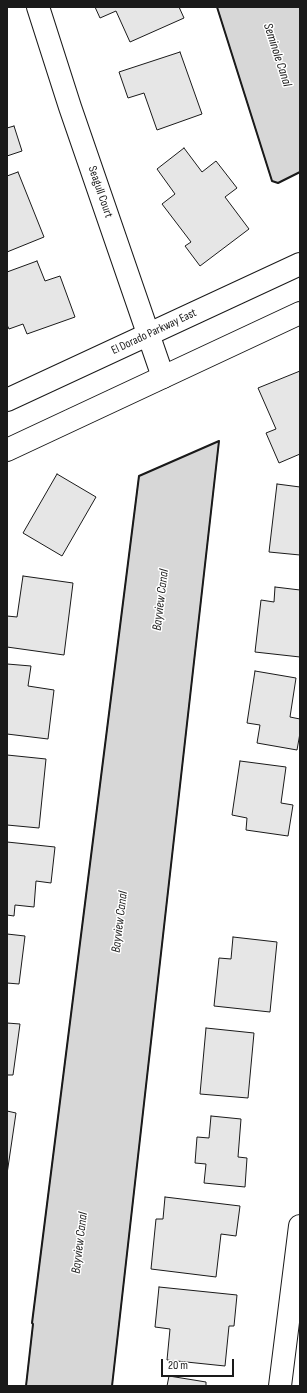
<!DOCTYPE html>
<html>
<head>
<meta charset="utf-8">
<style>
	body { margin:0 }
	#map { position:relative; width:307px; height:1393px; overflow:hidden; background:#fff; font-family:"Sofia Sans Condensed",sans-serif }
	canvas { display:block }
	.frame { position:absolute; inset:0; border:8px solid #1a1a1a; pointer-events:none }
	.scale { position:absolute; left:161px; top:1359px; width:73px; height:18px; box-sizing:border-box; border:2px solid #1a1a1a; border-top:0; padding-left:5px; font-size:12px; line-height:14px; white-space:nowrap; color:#1a1a1a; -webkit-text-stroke:3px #fff; paint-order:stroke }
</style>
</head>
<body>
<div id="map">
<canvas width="307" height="1393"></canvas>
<div class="frame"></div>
<div class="scale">20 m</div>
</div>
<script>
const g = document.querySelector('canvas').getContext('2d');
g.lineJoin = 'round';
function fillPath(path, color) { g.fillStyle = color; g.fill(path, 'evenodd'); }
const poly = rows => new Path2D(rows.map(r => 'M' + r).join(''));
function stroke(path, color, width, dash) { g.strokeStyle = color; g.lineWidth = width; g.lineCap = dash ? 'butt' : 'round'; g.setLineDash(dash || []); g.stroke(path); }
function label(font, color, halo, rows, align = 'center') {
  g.font = font + ' "Sofia Sans Condensed",sans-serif'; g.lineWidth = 3; g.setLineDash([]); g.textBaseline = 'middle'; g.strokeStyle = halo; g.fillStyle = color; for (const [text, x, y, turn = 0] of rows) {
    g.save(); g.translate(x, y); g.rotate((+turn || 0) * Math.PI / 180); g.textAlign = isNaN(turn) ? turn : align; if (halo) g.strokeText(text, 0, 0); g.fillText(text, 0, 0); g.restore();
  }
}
const water = poly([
	[217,7,300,7,300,172,278,183,272,181,217,7],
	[219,441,112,1386,26,1386,33,1325,32,1323,139,476,219,441]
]);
const building = poly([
	[95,7,179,7,184,18,130,42,116,11,100,18,95,7],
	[180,52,202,114,157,130,144,93,128,98,119,72,180,52],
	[14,126,22,151,7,156,7,128,14,126],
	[184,148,202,172,216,161,237,188,225,197,249,229,200,266,185,246,191,242,162,204,175,194,157,169,184,148],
	[18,172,44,237,7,252,7,176,18,172],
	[37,261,45,281,60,276,75,317,27,334,23,324,9,329,7,325,7,272,37,261],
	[300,371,300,454,279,463,266,433,276,429,258,388,300,371],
	[57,474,96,497,62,556,23,533,57,474],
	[277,484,300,487,300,555,269,552,277,484],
	[23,576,73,583,64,655,7,647,7,616,17,617,23,576],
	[275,587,300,590,300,657,255,652,261,600,274,602,275,587],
	[7,664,31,666,28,686,54,690,48,739,7,734,7,664],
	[255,671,296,678,290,717,300,719,300,733,297,750,257,743,260,725,247,723,255,671],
	[7,755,46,759,39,828,7,825,7,755],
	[240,761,286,767,281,803,293,805,288,836,246,830,247,818,232,815,240,761],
	[7,842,55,847,51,883,36,881,34,907,15,905,14,916,7,915,7,842],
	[7,934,25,936,19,984,7,983,7,934],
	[233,937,277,942,270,1012,214,1006,219,958,231,959,233,937],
	[7,1023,20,1024,13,1075,7,1075,7,1023],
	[206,1028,254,1033,248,1098,200,1094,206,1028],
	[7,1111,16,1113,7,1174,7,1111],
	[211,1116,241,1119,238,1157,247,1158,245,1187,204,1183,206,1164,195,1163,197,1137,209,1138,211,1116],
	[165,1197,240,1206,236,1236,221,1234,216,1277,151,1269,156,1219,163,1219,165,1197],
	[159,1287,237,1295,234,1326,229,1326,225,1366,167,1360,170,1329,155,1327,159,1287],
	[169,1376,206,1382,206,1386,167,1386,169,1376]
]);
const street = poly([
	[38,7,70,107,163,377],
	[280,1386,300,1226]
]);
const secondary = poly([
	[7,400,300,264],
	[7,450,300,313]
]);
const wall = poly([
	[217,7,272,181,278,183,300,172],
	[26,1386,33,1324,32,1323,139,476,219,441,112,1386]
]);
const streetNames = [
	["Seagull Court",100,192,71],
	["El Dorado Parkway East",154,332,-25]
];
const waterNames = [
	["Seminole Canal",277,55,72],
	["Bayview Canal",161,600,-83],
	["Bayview Canal",120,922,-83],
	["Bayview Canal",80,1243,-83]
];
fillPath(water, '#d7d7d7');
stroke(water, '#6a6a6a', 1);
fillPath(building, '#e6e6e6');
stroke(building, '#1a1a1a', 1);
stroke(street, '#1a1a1a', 24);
stroke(secondary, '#1a1a1a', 24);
stroke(street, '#fff', 22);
stroke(secondary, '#fff', 22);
stroke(wall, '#1a1a1a', 2);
label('12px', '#1a1a1a', '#fff', streetNames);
label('italic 13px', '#1a1a1a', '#fff', waterNames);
</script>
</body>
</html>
